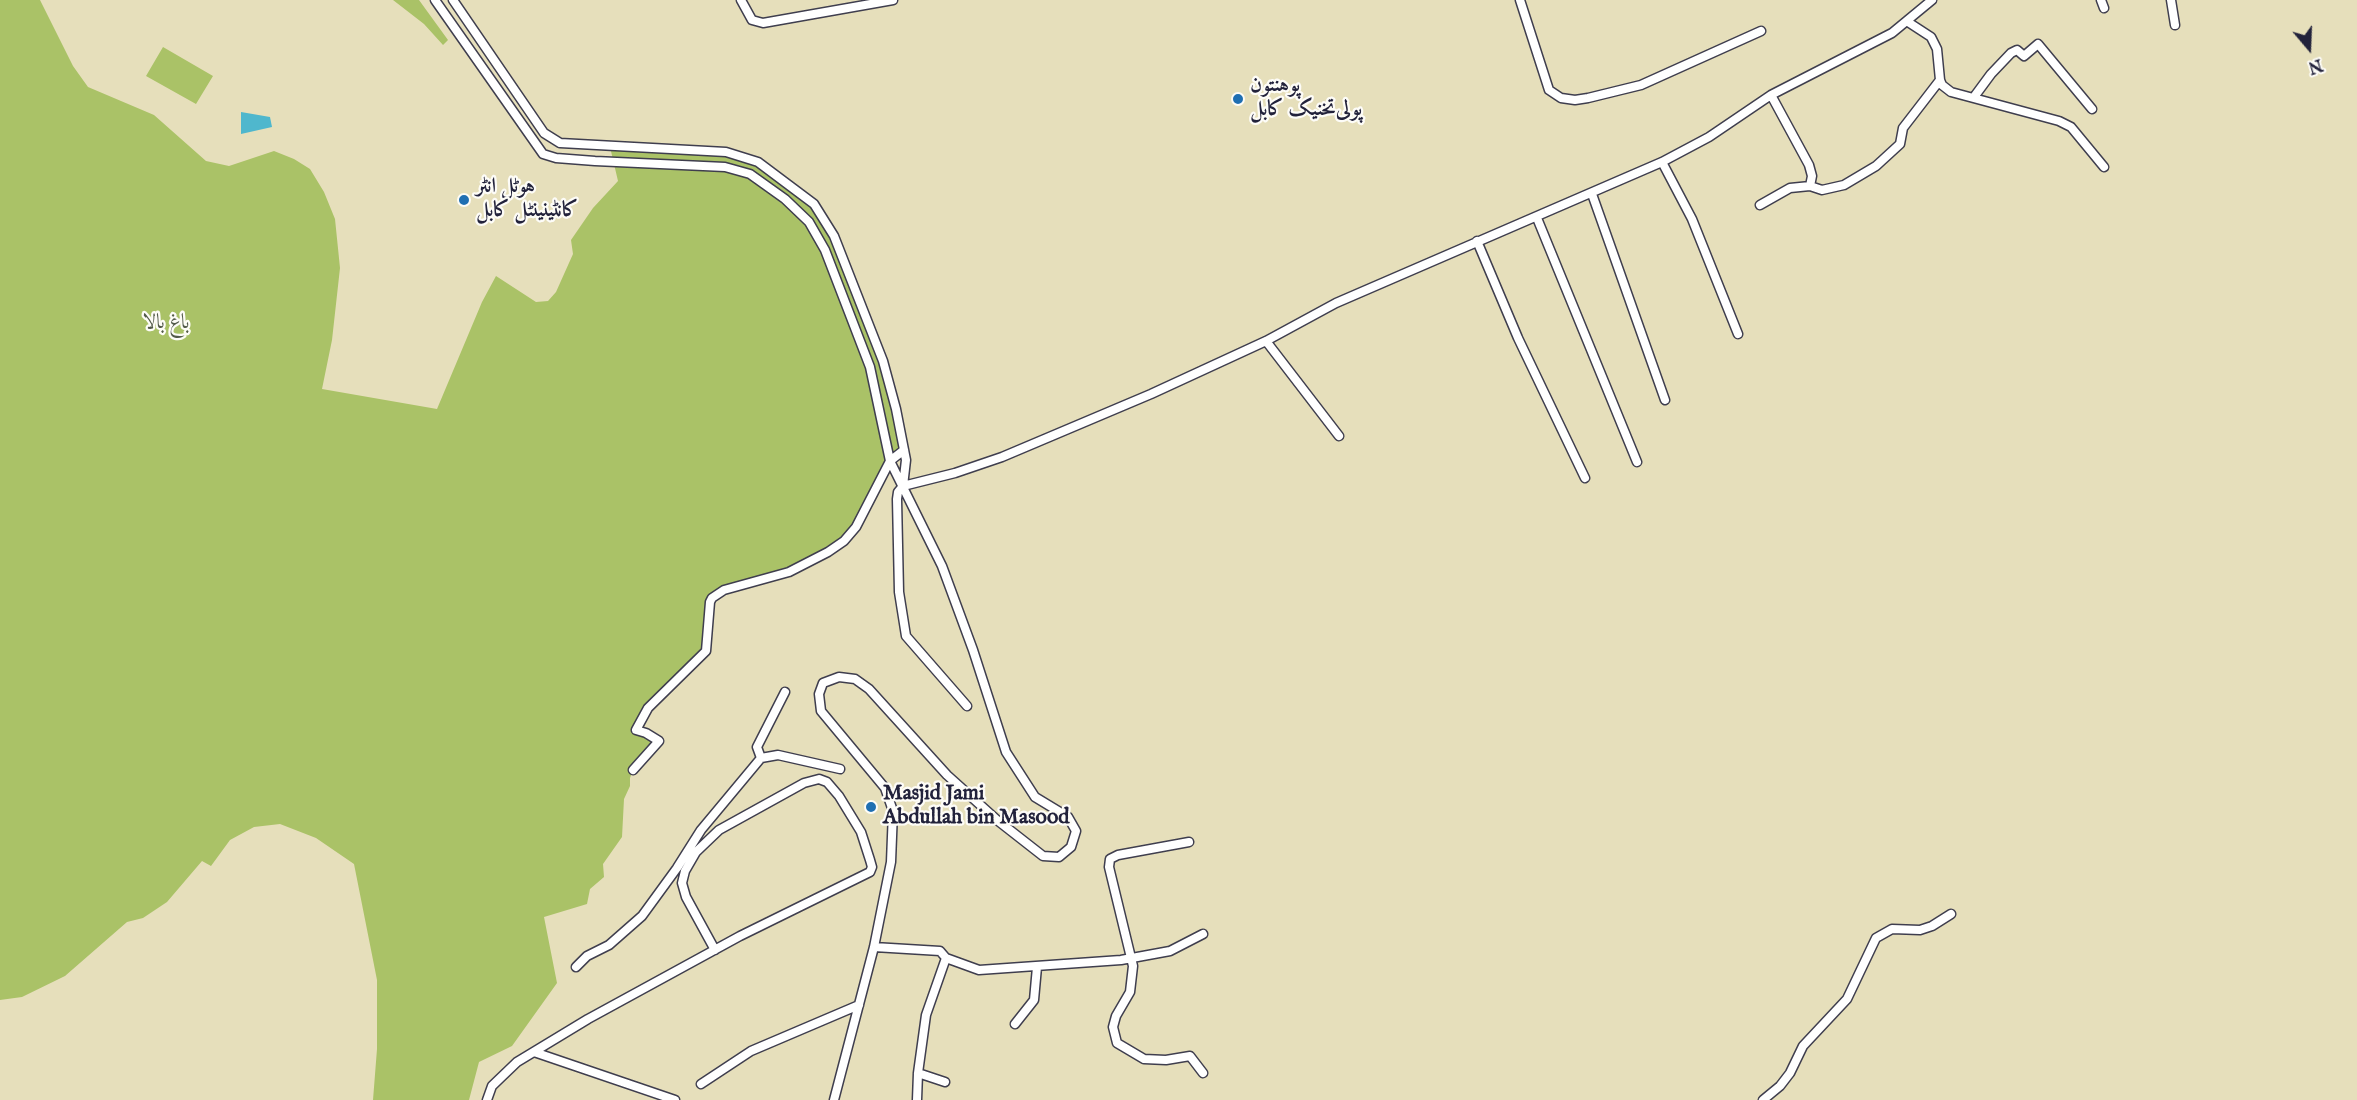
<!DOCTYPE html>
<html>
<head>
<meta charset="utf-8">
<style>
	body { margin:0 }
	#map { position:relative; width:2357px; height:1100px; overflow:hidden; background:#e6dfbb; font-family:"IM FELL English",serif }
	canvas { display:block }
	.north { position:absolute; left:2279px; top:18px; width:60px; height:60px; -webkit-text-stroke:4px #fdfcf7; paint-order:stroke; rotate:161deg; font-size:16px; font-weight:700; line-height:24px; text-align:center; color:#22223b }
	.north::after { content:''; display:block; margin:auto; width:21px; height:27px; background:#22223b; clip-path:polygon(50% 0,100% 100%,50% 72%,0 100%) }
</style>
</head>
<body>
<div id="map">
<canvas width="2357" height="1100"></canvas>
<div class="north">N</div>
</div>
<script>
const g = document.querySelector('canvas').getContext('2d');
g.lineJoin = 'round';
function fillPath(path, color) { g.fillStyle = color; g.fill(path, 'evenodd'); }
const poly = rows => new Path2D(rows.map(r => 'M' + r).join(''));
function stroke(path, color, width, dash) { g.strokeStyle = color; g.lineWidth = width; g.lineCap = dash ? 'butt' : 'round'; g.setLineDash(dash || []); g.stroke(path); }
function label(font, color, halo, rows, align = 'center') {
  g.font = font + ' "IM FELL English",Amiri,serif'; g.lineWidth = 4.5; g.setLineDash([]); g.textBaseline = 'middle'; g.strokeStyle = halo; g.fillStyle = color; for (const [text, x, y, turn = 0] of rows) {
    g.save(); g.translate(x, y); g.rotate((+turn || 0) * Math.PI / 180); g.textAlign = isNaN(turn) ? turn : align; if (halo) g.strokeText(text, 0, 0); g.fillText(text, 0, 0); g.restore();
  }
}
const green = poly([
	[0,0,40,0,73,66,88,87,154,115,206,161,229,166,274,151,294,159,310,169,324,192,335,219,340,268,332,340,322,389,437,409,482,302,496,276,536,302,548,301,556,292,573,254,571,240,593,208,618,181,610,147,726,152,758,162,814,204,834,236,883,361,904,450,890,461,844,541,789,572,712,598,706,651,667,688,636,730,659,741,633,770,630,778,630,786,624,799,622,837,603,864,604,877,590,889,587,904,544,917,557,983,512,1046,479,1062,469,1100,373,1100,377,1049,377,980,354,864,316,838,280,824,254,827,230,840,211,866,202,861,167,902,143,918,127,922,65,976,22,997,0,1000],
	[393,0,419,0,448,40,443,45,424,24],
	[163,47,213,76,196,104,146,76]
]);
const water = poly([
	[241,112,270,117,272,127,241,134]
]);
const minor = poly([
	[435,0,543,154,556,158,595,161,725,167,750,174,785,199,809,222,825,250,870,367,890,461,942,566,973,650,1006,752,1035,797,1068,817,1076,831,1071,847,1059,857,1043,856,997,820,947,775,869,689,855,679,839,677,823,683,819,694,821,711,885,788,893,811,891,862,874,947,834,1100],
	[453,0,544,133,560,143,726,152,758,162,814,204,834,236,883,361,896,409,906,460,903,486,898,492,897,499,899,592,906,636,967,706],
	[741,0,752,20,763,23,893,0],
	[1520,0,1549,90,1561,98,1575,100,1588,98,1641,85,1761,31],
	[2101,0,2104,8],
	[2171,0,2175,25],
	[1908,22,1931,37,1937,49,1940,80,1942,85,1951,92,2059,121,2071,127,2104,167],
	[1771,95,1809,165,1812,176,1810,186],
	[1974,97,1991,74,2011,53,2017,50,2024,56,2038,44,2092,109],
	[1662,162,1692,219,1738,334],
	[1592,194,1665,400],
	[1760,205,1790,188,1810,186,1822,190,1844,185,1876,166,1900,144,1903,128,1940,80],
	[1537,218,1637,462],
	[1477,241,1518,338,1585,478],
	[1266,341,1339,436],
	[903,486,955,473,1002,457,1151,394,1266,341,1336,303,1662,162,1709,137,1771,95,1892,33,1932,0],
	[761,758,757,747,785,692],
	[633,770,659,741,646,733,636,730,648,708,706,651,710,602,712,598,724,590,789,572,828,552,844,541,856,527,890,461,904,450],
	[1189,842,1118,855,1110,859,1109,867,1133,966,1130,992,1116,1016,1113,1027,1117,1043,1144,1059,1166,1060,1190,1056,1203,1073],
	[874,947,940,951,946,958,926,1015,918,1073,917,1100],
	[946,958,979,970,1121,960,1170,951,1203,934],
	[576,967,587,956,609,945,642,916,677,868,701,830,761,758,778,755,840,769],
	[1015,1024,1034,1000,1037,967],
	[534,1052,675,1100],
	[918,1073,945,1082],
	[701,1084,751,1051,859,1005],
	[487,1100,492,1086,517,1062,588,1019,740,936,870,872,872,867,870,860,861,832,839,796,827,782,819,779,804,783,719,830,696,852,685,871,682,883,686,897,715,950],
	[1763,1100,1780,1086,1790,1073,1803,1046,1847,999,1876,938,1892,929,1920,930,1932,926,1951,914]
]);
const markers = [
	[1238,99,6,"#1f6fb2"],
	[464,200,6,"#1f6fb2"],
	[871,807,6,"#1f6fb2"]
];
const poiNames = [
	["پوهنتون",1250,87],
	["پولی‌تخنیک کابل",1250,111],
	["ہوٹل انٹر",476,188],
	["کانٹینینٹل کابل",476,212],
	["Masjid Jami",883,795],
	["Abdullah bin Masood",883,819]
];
const parkNames = [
	["باغ بالا",166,324]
];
fillPath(green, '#aac267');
fillPath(water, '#4fb7cd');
stroke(minor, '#3f3e4e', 11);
stroke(minor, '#fff', 8);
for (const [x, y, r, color] of markers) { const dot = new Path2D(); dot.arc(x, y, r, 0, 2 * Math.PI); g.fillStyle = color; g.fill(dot); stroke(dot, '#fdfcf7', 2); }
label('bold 21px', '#22223b', '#fdfcf7', poiNames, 'left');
label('21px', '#525a4a', '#fdfcf7', parkNames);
</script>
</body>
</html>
